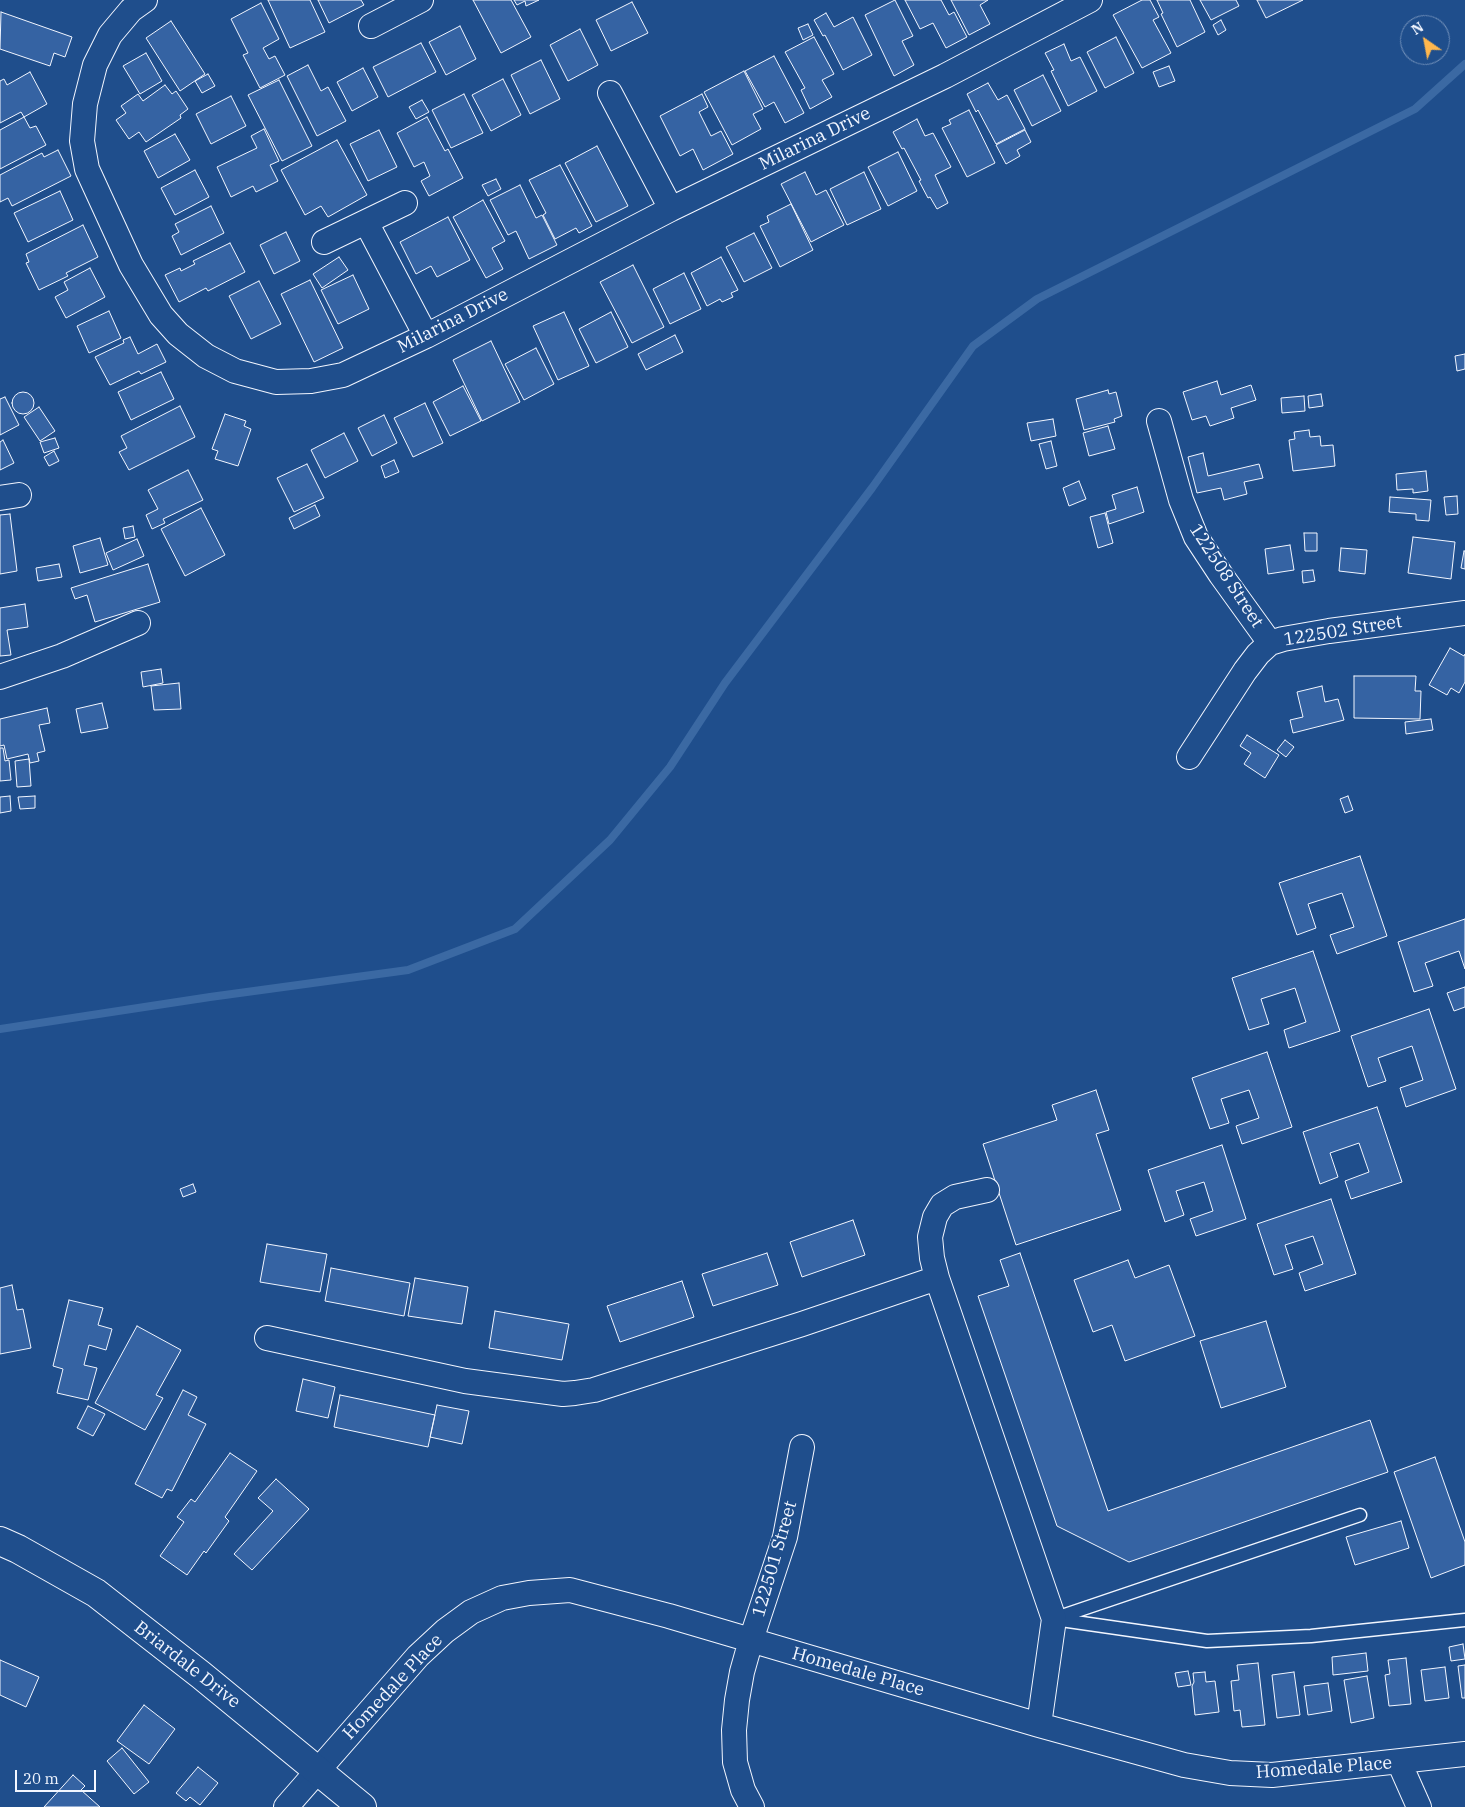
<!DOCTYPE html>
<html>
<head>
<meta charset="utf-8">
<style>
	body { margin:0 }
	#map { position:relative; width:1465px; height:1807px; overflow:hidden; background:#1f4e8c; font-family:"IBM Plex Serif",serif }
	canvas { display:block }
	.north { position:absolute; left:1400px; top:15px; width:50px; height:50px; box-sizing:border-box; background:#1f4e8c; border:1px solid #7391ba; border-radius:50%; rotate:327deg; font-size:14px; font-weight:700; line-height:20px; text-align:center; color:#f2f6ff }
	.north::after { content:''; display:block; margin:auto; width:18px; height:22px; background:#ffb74d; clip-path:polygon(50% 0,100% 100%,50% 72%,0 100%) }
	.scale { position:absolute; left:15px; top:1770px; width:81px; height:22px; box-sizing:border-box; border:2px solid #f2f6ff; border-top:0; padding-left:6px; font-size:15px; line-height:18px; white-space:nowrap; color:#f2f6ff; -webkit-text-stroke:4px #1f4e8c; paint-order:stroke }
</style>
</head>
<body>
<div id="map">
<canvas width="1465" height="1807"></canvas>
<div class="north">N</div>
<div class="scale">20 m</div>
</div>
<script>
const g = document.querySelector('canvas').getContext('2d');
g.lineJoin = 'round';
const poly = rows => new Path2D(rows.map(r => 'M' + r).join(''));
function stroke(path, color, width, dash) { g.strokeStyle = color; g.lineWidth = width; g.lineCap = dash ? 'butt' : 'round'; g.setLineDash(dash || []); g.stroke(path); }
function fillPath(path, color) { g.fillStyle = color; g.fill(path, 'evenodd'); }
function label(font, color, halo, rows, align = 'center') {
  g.font = font + ' "IBM Plex Serif",serif'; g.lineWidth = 4; g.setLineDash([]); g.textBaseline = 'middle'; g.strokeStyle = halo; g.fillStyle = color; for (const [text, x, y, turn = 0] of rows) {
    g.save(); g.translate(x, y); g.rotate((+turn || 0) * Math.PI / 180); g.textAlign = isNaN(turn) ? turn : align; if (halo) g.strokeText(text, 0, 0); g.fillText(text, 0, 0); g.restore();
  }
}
const stream = poly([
	[0,1029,210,997,408,970,515,929,610,840,670,767,725,683,872,488,973,346,1037,299,1415,109,1465,64]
]);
const building = poly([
	[268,0,310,0,325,32,290,48,268,0],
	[318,0,361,0,364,5,329,23,318,0],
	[473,0,511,0,531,37,501,53,473,0],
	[514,0,539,0,526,6,525,1,517,5,514,0],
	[895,0,913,36,902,41,914,65,894,76,865,15,895,0],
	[905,0,941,0,949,15,954,12,967,37,946,48,933,23,920,29,905,0],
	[951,0,988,0,980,5,990,24,969,35,951,0],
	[1142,0,1150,0,1159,17,1153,20,1171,53,1142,68,1113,15,1142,0],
	[1157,0,1190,0,1205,32,1177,47,1161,14,1163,13,1157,0],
	[1200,0,1236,0,1239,6,1211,20,1200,0],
	[1257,0,1303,0,1266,18,1257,0],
	[632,2,648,33,611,51,596,20,632,2],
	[261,3,279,39,263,48,269,59,275,56,285,75,260,88,243,55,248,53,231,19,261,3],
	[1,12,72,37,65,57,54,53,50,66,0,49,1,12],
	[826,13,834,27,853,17,872,55,843,70,825,35,823,36,814,20,826,13],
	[1221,20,1226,30,1218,35,1213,25,1221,20],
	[171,21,205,74,180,91,146,38,171,21],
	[808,24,813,35,803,40,798,28,808,24],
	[460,26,476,59,446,75,429,42,460,26],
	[580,29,598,65,568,81,550,45,580,29],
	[814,37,834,74,822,80,832,97,810,109,801,90,805,88,785,52,814,37],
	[1116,37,1134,73,1105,88,1087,52,1116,37],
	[421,43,436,72,388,97,373,67,421,43],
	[1064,44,1071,61,1080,57,1097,91,1068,106,1051,71,1054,70,1045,53,1064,44],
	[146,53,162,81,140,94,123,66,146,53],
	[774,56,804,113,785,123,774,102,765,107,745,71,774,56],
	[541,60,560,99,530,114,511,75,541,60],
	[308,65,321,91,328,87,346,121,317,136,287,76,308,65],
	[1169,66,1175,81,1159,87,1153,72,1169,66],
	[363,68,378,97,352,111,337,82,363,68],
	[744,71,763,109,753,114,761,129,732,145,704,92,744,71],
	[30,72,47,104,24,117,21,112,0,123,0,81,4,79,7,85,30,72],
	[208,74,215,86,202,93,195,81,208,74],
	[1043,75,1061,111,1032,126,1014,90,1043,75],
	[503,79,521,115,491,131,472,95,503,79],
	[279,80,312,146,282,161,248,95,279,80],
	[988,83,998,100,1007,95,1025,129,996,144,978,110,976,112,967,94,988,83],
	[165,85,172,94,176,91,188,109,180,115,181,118,146,142,139,132,129,139,116,120,126,113,121,106,138,94,143,101,165,85],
	[464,94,483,133,451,148,432,110,464,94],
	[702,94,708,107,699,112,711,136,721,131,733,154,703,170,693,149,680,156,660,116,702,94],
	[231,96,246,126,211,144,196,114,231,96],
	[422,100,429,112,416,119,409,107,422,100],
	[969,110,995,163,967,177,942,128,951,124,949,120,969,110],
	[24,117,30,128,36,126,46,145,0,169,0,130,24,117],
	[427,117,445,151,448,149,463,178,429,196,421,181,430,176,424,162,414,167,397,133,427,117],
	[917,119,925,136,933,133,951,167,935,175,948,203,937,209,930,197,928,198,919,181,921,180,904,148,902,149,893,132,917,119],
	[264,129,279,161,270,165,278,181,256,192,253,186,231,197,217,167,257,148,251,136,264,129],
	[379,130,397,167,368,181,350,144,379,130],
	[1025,130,1031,142,1017,150,1020,156,1006,164,996,145,1025,130],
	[175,134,190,160,158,178,144,151,175,134],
	[337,140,367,195,328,217,321,206,305,215,281,170,337,140],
	[597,146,628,206,596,222,565,163,597,146],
	[58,150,71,176,12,206,8,198,0,202,0,175,42,153,44,157,58,150],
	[898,152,917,191,888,206,868,167,898,152],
	[560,165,592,226,579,233,576,228,555,239,543,215,546,213,529,180,560,165],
	[195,170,209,197,175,215,161,188,195,170],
	[805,172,816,195,826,190,844,225,811,242,781,184,805,172],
	[864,172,881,209,847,225,830,189,864,172],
	[496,179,501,189,488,196,482,185,496,179],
	[520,185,536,218,542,215,557,245,529,259,516,231,508,235,490,200,520,185],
	[60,191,73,220,28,242,14,213,60,191],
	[483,200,505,241,492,248,503,269,486,278,453,217,483,200],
	[791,204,813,250,780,267,760,226,769,222,767,216,791,204],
	[211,206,224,233,181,255,172,236,179,232,175,224,211,206],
	[448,217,470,260,437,277,431,266,416,274,400,242,448,217],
	[83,225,98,257,66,273,68,276,39,290,26,263,29,262,26,254,83,225],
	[286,232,300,261,274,274,260,245,286,232],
	[754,233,772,268,744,282,726,247,754,233],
	[230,243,245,272,208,291,206,288,179,302,165,275,180,268,181,271,195,264,193,261,230,243],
	[339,257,348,270,322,288,313,274,339,257],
	[721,257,738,290,731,293,733,297,722,302,720,299,707,306,691,273,721,257],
	[633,265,664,327,632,343,600,282,633,265],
	[90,268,105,297,66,318,55,297,68,290,64,282,90,268],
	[684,273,701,309,670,324,653,289,684,273],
	[353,275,369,309,338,324,321,290,353,275],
	[310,280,343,348,314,362,281,294,310,280],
	[259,281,281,324,251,339,229,296,259,281],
	[109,311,121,338,89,353,77,326,109,311],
	[564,312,589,366,558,380,533,326,564,312],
	[611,312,628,347,596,363,579,329,611,312],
	[675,335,683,352,646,370,638,354,675,335],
	[130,337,138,354,157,344,166,362,141,374,139,371,110,385,95,357,124,343,123,340,130,337],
	[491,341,520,402,482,421,453,360,491,341],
	[536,348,554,384,524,400,505,364,536,348],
	[1465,354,1465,369,1457,371,1455,356,1465,354],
	[161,372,174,399,131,420,118,392,161,372],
	[1217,381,1221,395,1251,385,1256,400,1231,408,1234,418,1210,426,1206,416,1192,420,1183,392,1217,381],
	[463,386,481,421,450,436,433,402,463,386],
	[1108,390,1109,394,1116,392,1122,416,1114,419,1115,422,1084,430,1076,399,1108,390],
	'12 403a11 11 0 1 1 22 0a11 11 0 1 1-22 0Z',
	[1321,394,1323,406,1309,408,1308,396,1321,394],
	[1304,396,1305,411,1282,413,1281,398,1304,396],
	[5,397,19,425,0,435,0,399,5,397],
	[425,403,443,443,413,457,394,418,425,403],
	[180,406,195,437,129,470,119,452,127,448,121,436,180,406],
	[39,407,55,431,40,441,24,417,39,407],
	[225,414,246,421,244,426,251,429,238,466,215,459,218,451,212,449,225,414],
	[384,415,397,443,372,456,358,428,384,415],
	[1053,419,1056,436,1031,441,1027,423,1053,419],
	[1108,426,1115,449,1089,456,1083,433,1108,426],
	[1309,430,1310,437,1320,436,1321,446,1333,445,1335,466,1293,471,1289,440,1295,439,1294,432,1309,430],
	[344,433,358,461,325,478,311,450,344,433],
	[55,438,59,448,44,453,40,442,55,438],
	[3,440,14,463,0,470,0,442,3,440],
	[1051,441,1057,466,1046,469,1039,444,1051,441],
	[54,451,59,461,49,466,44,457,54,451],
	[1203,453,1208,476,1259,464,1263,478,1244,482,1247,494,1224,500,1221,488,1197,493,1188,457,1203,453],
	[394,460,399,472,385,478,381,466,394,460],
	[307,464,324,498,294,512,277,478,307,464],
	[188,470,203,500,163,519,165,523,152,529,146,515,158,509,148,490,188,470],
	[1426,471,1428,491,1413,493,1413,489,1397,490,1396,474,1426,471],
	[1079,481,1086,499,1069,506,1063,488,1079,481],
	[1137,487,1144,512,1109,524,1106,512,1116,509,1112,495,1137,487],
	[1457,496,1458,514,1446,515,1444,497,1457,496],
	[1390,497,1431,500,1429,521,1416,520,1416,514,1389,512,1390,497],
	[315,505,320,516,294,529,289,518,315,505],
	[201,508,225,555,185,576,161,529,201,508],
	[1105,513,1113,543,1098,548,1090,517,1105,513],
	[10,514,17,571,0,574,0,515,10,514],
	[133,526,135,537,125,539,123,528,133,526],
	[1304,533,1317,533,1317,551,1305,551,1304,533],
	[1413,537,1455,542,1451,579,1408,573,1413,537],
	[100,538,108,565,80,573,73,546,100,538],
	[137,539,144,556,113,570,106,553,137,539],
	[1290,545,1294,570,1268,574,1265,549,1290,545],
	[1341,548,1367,550,1365,574,1339,571,1341,548],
	[1464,551,1465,551,1465,569,1461,568,1464,551],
	[59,564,62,577,38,581,36,568,59,564],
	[148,564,160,602,95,622,87,595,75,599,71,588,148,564],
	[1313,570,1315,581,1303,583,1302,571,1313,570],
	[25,604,28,627,7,630,11,655,0,656,0,608,25,604],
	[1450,648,1464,656,1465,654,1465,682,1459,693,1451,688,1447,695,1429,685,1450,648],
	[161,669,163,683,143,687,141,672,161,669],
	[1354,676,1416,676,1415,691,1421,691,1420,719,1354,718,1354,676],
	[179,683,181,709,154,710,151,686,179,683],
	[1322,686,1325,702,1338,699,1344,720,1293,733,1290,720,1303,717,1297,692,1322,686],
	[102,703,108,728,81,733,76,709,102,703],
	[47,708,50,723,39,725,45,751,37,753,39,761,30,763,28,754,7,759,4,745,0,746,0,719,47,708],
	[1431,719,1433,730,1406,734,1405,722,1431,719],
	[1247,735,1279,755,1265,778,1244,764,1251,753,1240,746,1247,735],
	[1285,740,1294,747,1286,757,1277,750,1285,740],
	[0,748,3,748,5,761,9,760,11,780,0,781,0,748],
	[29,759,31,786,17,787,15,761,29,759],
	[10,796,11,811,0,813,0,797,10,796],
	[35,796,35,808,20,809,18,797,35,796],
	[1348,796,1353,810,1345,813,1340,799,1348,796],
	[1360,856,1387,936,1337,954,1330,935,1354,927,1342,893,1308,904,1316,928,1297,935,1279,883,1360,856],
	[1465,919,1465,969,1459,951,1425,963,1433,986,1414,992,1398,942,1465,919],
	[1313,951,1340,1031,1289,1048,1284,1030,1306,1022,1295,988,1261,999,1269,1024,1249,1030,1232,978,1313,951],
	[1465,987,1465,1007,1454,1011,1447,993,1465,987],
	[1429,1009,1456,1089,1406,1107,1400,1088,1423,1080,1412,1046,1378,1058,1386,1081,1368,1087,1351,1036,1429,1009],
	[1267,1052,1292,1127,1242,1144,1236,1126,1259,1118,1249,1090,1221,1099,1229,1123,1210,1129,1192,1078,1267,1052],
	[1096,1090,1109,1130,1096,1134,1121,1210,1016,1245,983,1144,1057,1120,1052,1105,1096,1090],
	[1377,1107,1402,1182,1351,1199,1345,1181,1369,1172,1359,1143,1330,1153,1338,1177,1320,1184,1303,1132,1377,1107],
	[1222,1145,1246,1219,1196,1236,1190,1219,1213,1211,1204,1182,1176,1191,1184,1215,1165,1222,1148,1170,1222,1145],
	[193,1184,196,1192,183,1197,180,1189,193,1184],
	[1331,1199,1356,1274,1305,1291,1299,1273,1323,1264,1313,1236,1285,1245,1293,1269,1274,1275,1257,1224,1331,1199],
	[853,1220,865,1255,802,1277,790,1242,853,1220],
	[267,1244,327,1254,320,1292,260,1282,267,1244],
	[767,1253,778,1285,713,1306,702,1274,767,1253],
	[1020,1253,1108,1511,1370,1420,1388,1472,1129,1562,1057,1526,978,1296,1009,1286,1000,1260,1020,1253],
	[1128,1260,1135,1278,1169,1265,1195,1336,1125,1361,1112,1325,1093,1332,1074,1280,1128,1260],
	[331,1268,410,1283,404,1316,325,1301,331,1268],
	[415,1278,468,1287,462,1324,408,1316,415,1278],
	[682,1281,694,1317,620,1342,607,1306,682,1281],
	[12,1285,17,1310,23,1309,31,1348,0,1354,0,1288,12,1285],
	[69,1300,103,1308,98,1325,112,1329,106,1350,89,1345,84,1365,97,1368,88,1400,57,1393,63,1369,53,1366,69,1300],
	[495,1311,569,1324,562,1360,489,1348,495,1311],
	[1266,1321,1286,1387,1221,1408,1200,1341,1266,1321],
	[137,1326,181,1350,156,1395,163,1398,145,1430,95,1403,137,1326],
	[303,1379,335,1387,328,1418,296,1411,303,1379],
	[183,1390,197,1397,188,1415,206,1424,172,1491,167,1489,162,1498,135,1484,183,1390],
	[340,1395,435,1415,428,1447,334,1427,340,1395],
	[437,1405,469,1411,462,1444,430,1437,437,1405],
	[88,1406,105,1414,93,1436,77,1428,88,1406],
	[230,1453,257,1471,225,1517,229,1521,206,1553,204,1551,187,1575,160,1556,184,1522,177,1517,191,1499,195,1502,230,1453],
	[1435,1457,1465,1542,1465,1565,1431,1578,1394,1472,1435,1457],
	[276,1479,309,1509,252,1570,234,1554,273,1511,258,1498,276,1479],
	[1401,1521,1409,1548,1355,1565,1346,1537,1401,1521],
	[1463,1644,1465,1659,1451,1661,1449,1647,1463,1644],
	[1366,1653,1368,1671,1333,1675,1332,1657,1366,1653],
	[1406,1658,1411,1704,1389,1706,1385,1675,1390,1674,1388,1660,1406,1658],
	[0,1660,39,1677,26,1707,0,1695,0,1660],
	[1258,1663,1265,1725,1242,1727,1240,1710,1234,1711,1231,1681,1239,1680,1237,1665,1258,1663],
	[1465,1665,1465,1698,1462,1698,1458,1666,1465,1665],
	[1445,1667,1449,1698,1425,1701,1421,1670,1445,1667],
	[1188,1671,1191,1685,1178,1687,1175,1673,1188,1671],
	[1205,1672,1206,1682,1215,1681,1219,1712,1195,1715,1192,1686,1194,1682,1193,1673,1205,1672],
	[1294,1672,1300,1715,1277,1718,1272,1675,1294,1672],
	[1367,1676,1374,1718,1351,1723,1344,1680,1367,1676],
	[1328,1683,1332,1711,1308,1715,1304,1686,1328,1683],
	[144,1705,175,1729,149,1764,117,1741,144,1705],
	[122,1748,149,1782,134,1794,107,1761,122,1748],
	[198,1767,218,1783,200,1805,190,1797,186,1801,176,1793,198,1767],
	[73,1775,85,1786,81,1790,100,1807,44,1807,73,1775]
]);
const service = poly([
	[1056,1618,1360,1515],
	[1054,1619,1207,1641,1311,1636,1465,1620]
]);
const minor = poly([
	[145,0,131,10,110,35,95,65,85,104,82,141,87,169,131,265,161,315,178,334,206,356,235,371,276,382,311,381,343,375,426,336,671,209,945,76,1090,0],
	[371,26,421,0],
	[610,93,671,209],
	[366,222,426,336],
	[324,242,405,203],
	[1159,421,1181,500,1196,537,1221,575,1270,643],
	[0,498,19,495],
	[0,677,62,656,138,623],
	[1189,757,1245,671,1258,654,1270,643,1283,639,1329,631,1465,613],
	[987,1190,955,1197,942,1205,935,1217,930,1237,932,1258,937,1278,1054,1619,1039,1725],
	[267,1338,465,1381,563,1394,575,1393,594,1390,802,1324,937,1278],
	[1399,1762,1419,1807],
	[286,1807,397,1680,418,1656,445,1631,471,1612,502,1598,529,1593,570,1590,669,1616,1039,1725,1184,1765,1230,1773,1272,1775,1465,1754],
	[752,1807,743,1790,735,1762,734,1730,737,1700,742,1672,751,1640,785,1537,802,1447]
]);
const tertiary = poly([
	[0,1541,18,1549,96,1593,201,1675,362,1807]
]);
const streetNames = [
	["Milarina Drive",815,139,-26],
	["Milarina Drive",453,321,-27],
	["122508 Street",1226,576,57],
	["122502 Street",1343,631,-9],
	["122501 Street",775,1559,-74],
	["Briardale Drive",187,1665,38],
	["Homedale Place",858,1672,16],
	["Homedale Place",393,1687,-47],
	["Homedale Place",1324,1768,-4]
];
stroke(stream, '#3b69a3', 8);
fillPath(building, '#3563a3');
stroke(building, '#f2f6ff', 1);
stroke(service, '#f2f6ff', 15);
stroke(minor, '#f2f6ff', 26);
stroke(tertiary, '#f2f6ff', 30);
stroke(service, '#1f4e8c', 12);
stroke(minor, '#1f4e8c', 24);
stroke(tertiary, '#1f4e8c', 28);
label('18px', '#f2f6ff', '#1f4e8c', streetNames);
</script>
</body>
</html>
